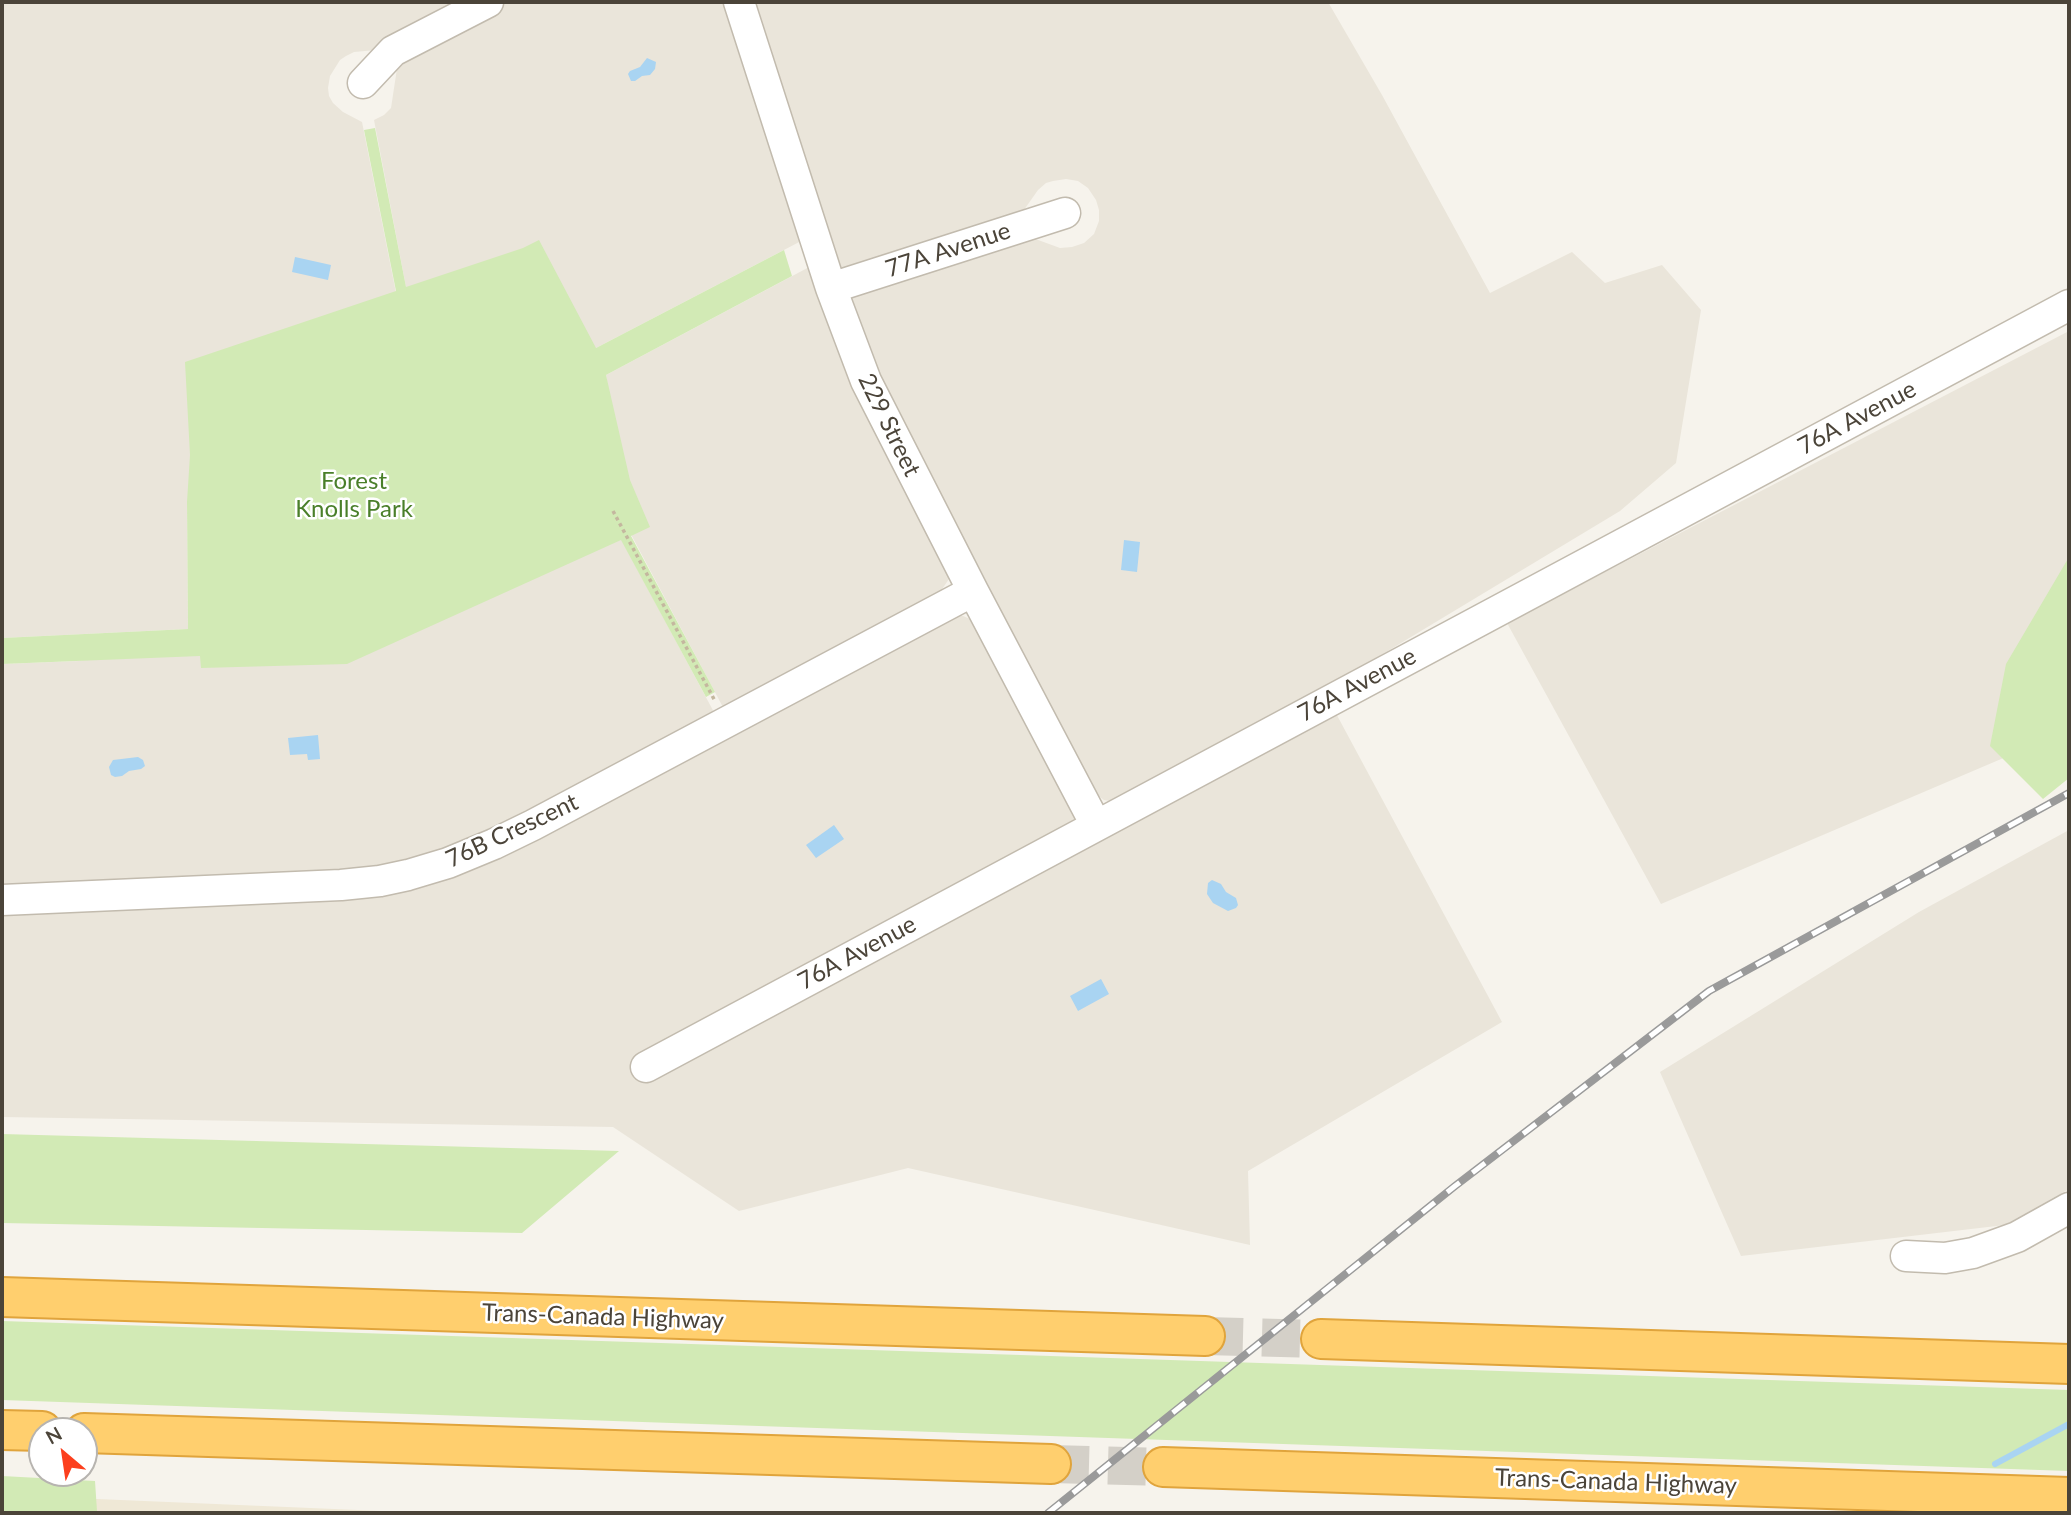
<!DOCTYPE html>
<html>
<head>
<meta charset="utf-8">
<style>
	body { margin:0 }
	#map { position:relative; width:2071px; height:1515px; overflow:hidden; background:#f6f3ec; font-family:Lato,sans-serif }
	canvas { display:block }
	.frame { position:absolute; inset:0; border:4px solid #4b4439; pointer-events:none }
	.north { position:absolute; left:28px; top:1417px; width:70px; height:70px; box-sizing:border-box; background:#fff; border:2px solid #b7b4b0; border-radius:50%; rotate:331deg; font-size:19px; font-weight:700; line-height:28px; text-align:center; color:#4b4439 }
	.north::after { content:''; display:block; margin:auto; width:24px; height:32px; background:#fc3f1d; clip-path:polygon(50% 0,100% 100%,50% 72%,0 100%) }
</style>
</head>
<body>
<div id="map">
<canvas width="2071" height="1515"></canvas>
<div class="frame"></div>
<div class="north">N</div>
</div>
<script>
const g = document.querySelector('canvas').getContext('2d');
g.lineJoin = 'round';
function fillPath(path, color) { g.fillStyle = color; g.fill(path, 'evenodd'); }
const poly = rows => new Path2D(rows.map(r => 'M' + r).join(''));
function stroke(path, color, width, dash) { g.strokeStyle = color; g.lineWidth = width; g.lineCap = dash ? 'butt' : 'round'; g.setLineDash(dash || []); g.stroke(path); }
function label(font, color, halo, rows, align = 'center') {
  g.font = font + ' Lato,sans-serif'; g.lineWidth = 5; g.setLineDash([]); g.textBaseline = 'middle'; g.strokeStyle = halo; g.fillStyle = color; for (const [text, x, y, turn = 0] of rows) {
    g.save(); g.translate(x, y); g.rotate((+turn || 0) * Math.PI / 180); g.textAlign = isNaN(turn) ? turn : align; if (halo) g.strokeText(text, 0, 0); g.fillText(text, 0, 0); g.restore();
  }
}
const residential = poly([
	[2,2,469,2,376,50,354,52,346,56,340,60,330,76,328,88,329,96,333,103,343,112,362,122,400,313,187,502,188,629,2,638],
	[504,2,728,2,805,239,596,348,410,308,374,120,384,115,391,108,398,62,412,50],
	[748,2,1328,2,1382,95,1490,293,1572,252,1605,283,1662,265,1701,310,1676,463,1620,511,1323,690,1116,802,1104,800,1093,792,895,419,849,308,852,299,861,289,1030,237,1060,248,1072,247,1084,243,1094,234,1099,221,1099,210,1096,200,1088,188,1078,181,1066,179,1053,181,1046,183,1038,190,1019,217,846,270,837,265],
	[813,265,949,570,949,579,936,598,725,711,618,510,606,375],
	[2069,331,2069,695,2041,742,1661,904,1507,623],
	[609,516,716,716,498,832,397,868,2,890,2,664,79,661],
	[951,614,963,616,975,621,1077,809,1074,819,1067,829,1332,706,1502,1022,1248,1171,1250,1245,908,1168,739,1211,613,1127,2,1117,2,909,382,889],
	[2069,830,2069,1189,2005,1225,1741,1256,1660,1072,1919,912]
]);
const education = poly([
	[2,1495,429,1513,2,1513]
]);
const green = poly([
	[375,128,406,287,523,248,539,240,596,348,784,250,792,276,606,375,630,480,650,527,631,536,715,692,706,697,621,540,347,664,201,668,200,656,2,664,2,638,188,629,187,502,190,455,185,362,396,291,364,130],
	[2069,557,2069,778,2043,799,1990,746,2006,664],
	[2,1134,619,1151,522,1233,2,1223],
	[2,1321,2069,1390,2069,1471,2,1400],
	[2,1476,95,1481,97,1511,2,1513]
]);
const water = poly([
	[647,58,656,62,655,69,650,75,642,76,635,81,631,81,628,74,630,71,640,67],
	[295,257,331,265,328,280,292,272],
	[1124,540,1140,542,1137,572,1121,570],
	[318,735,320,759,308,760,307,754,290,755,288,738],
	[138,757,143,760,145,766,141,769,129,771,122,776,115,777,111,775,109,767,113,760],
	[834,825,844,839,816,858,806,845],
	[1212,880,1221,884,1226,892,1236,898,1238,905,1236,908,1228,911,1213,903,1207,894,1208,883],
	[1101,979,1109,994,1078,1011,1070,996]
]);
const stream = poly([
	[1995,1464,2069,1424]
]);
const highwayTunnel = poly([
	[1205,1336,1321,1339],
	[1051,1464,1163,1467]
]);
const path = poly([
	[613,511,715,701]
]);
const minor = poly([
	[739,2,831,288,866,381,973,591,1096,825],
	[363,83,393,51,488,2],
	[831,288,1065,213],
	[2,900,341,885,380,881,408,875,448,863,494,844,533,825,973,591],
	[646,1067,2069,305],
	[1906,1256,1945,1258,1973,1253,2017,1237,2069,1208]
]);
const highway = poly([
	[2,1297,1205,1336],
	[1321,1339,2069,1364],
	[2,1430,42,1431],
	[84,1433,1051,1464],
	[1163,1467,2069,1497]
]);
const rail = poly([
	[1048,1513,1455,1186,1709,991,2069,793]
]);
const streetNames = [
	["77A Avenue",948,250,-18],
	["76A Avenue",1857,418,-28],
	["229 Street",889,425,64],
	["76A Avenue",1357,685,-28],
	["76B Crescent",512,831,-25],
	["76A Avenue",857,953,-28],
	["Trans-Canada Highway",603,1317,2],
	["Trans-Canada Highway",1616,1482,2]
];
const parkNames = [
	["Forest",354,481],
	["Knolls Park",354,509]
];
fillPath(residential, '#eae5da');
fillPath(education, '#efe8d6');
fillPath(green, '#d2eab5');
fillPath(water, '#a9d4f2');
stroke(stream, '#a9d4f2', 6);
stroke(highwayTunnel, '#d4d0c8', 38, [38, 19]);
stroke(minor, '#c2bbae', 33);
stroke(highway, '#e0a43c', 42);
stroke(path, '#c4b79f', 3.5, [3.5, 3.5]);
stroke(minor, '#fff', 30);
stroke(highway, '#ffcf6e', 38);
stroke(rail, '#9a9a9a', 8);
stroke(rail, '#fff', 5, [16]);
label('24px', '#4b4439', '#fff', streetNames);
label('24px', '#4a7f2a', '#fff', parkNames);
</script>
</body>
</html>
